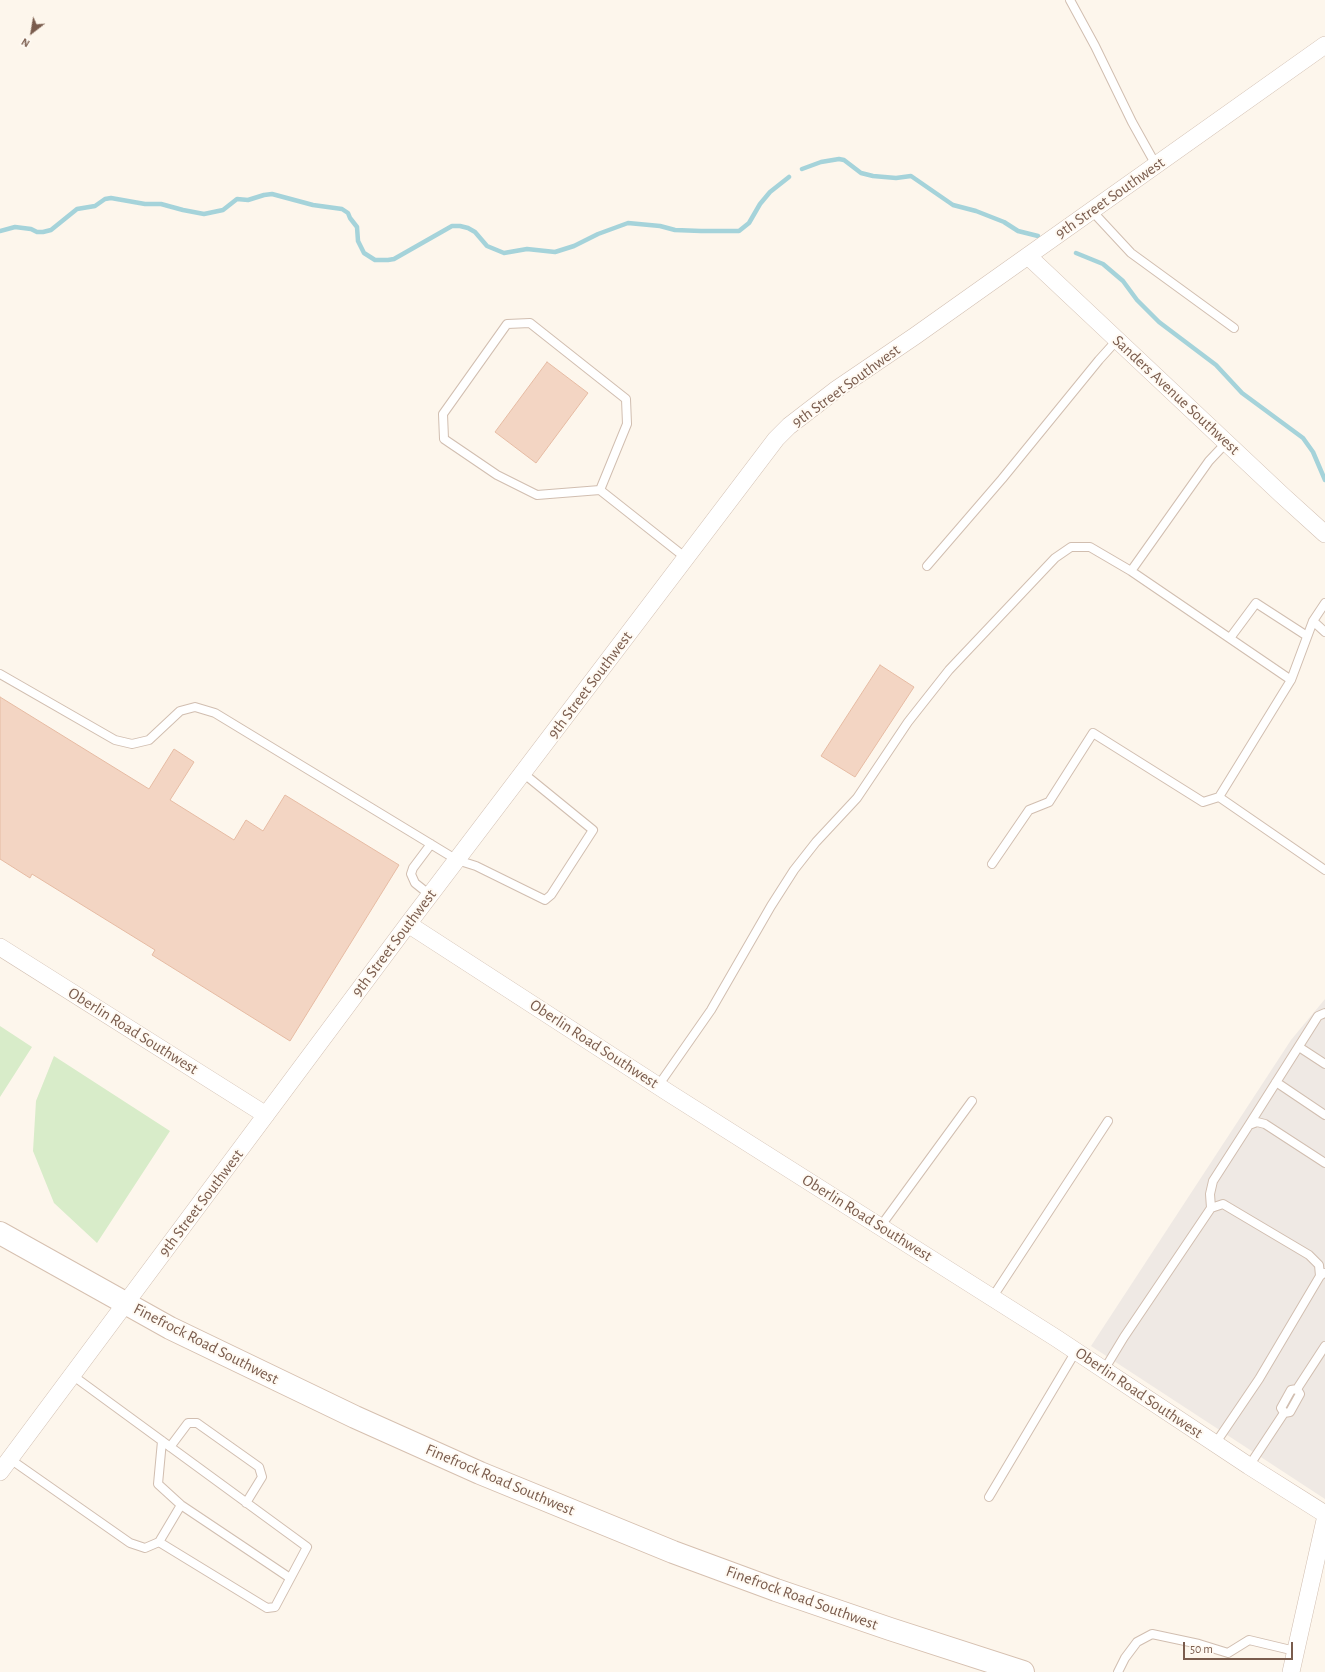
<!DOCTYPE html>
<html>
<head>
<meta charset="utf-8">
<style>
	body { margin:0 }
	#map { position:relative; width:1325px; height:1672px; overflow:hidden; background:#fdf6ec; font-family:"Alegreya Sans",sans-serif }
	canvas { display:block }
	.north { position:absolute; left:12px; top:12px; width:40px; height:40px; -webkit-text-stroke:3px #fffaf3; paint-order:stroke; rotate:211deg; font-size:11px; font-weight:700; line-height:16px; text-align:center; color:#7a5c4d }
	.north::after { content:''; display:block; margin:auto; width:14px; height:18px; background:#7a5c4d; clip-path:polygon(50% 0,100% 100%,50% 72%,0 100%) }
	.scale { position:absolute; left:1183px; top:1642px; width:110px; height:18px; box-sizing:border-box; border:2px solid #7a5c4d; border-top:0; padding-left:5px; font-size:12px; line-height:14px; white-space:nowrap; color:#7a5c4d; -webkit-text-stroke:3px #fffaf3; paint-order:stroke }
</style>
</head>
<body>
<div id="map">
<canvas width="1325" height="1672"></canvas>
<div class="north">N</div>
<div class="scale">50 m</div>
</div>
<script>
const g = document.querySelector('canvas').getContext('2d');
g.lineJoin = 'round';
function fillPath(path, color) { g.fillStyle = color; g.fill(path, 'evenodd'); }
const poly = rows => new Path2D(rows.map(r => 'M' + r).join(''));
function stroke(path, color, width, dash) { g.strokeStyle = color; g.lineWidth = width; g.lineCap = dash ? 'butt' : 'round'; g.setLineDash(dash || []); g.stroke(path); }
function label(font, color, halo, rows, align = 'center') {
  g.font = font + ' "Alegreya Sans",sans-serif'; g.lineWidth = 4; g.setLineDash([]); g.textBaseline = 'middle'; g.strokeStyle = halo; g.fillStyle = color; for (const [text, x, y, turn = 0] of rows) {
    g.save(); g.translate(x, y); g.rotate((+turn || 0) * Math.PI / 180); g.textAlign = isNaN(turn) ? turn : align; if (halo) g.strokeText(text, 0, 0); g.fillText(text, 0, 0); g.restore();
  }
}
const industrial = poly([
	[1325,999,1325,1499,1091,1346,1291,1040]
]);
const green = poly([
	[0,1026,32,1047,0,1097],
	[54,1056,170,1131,97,1243,54,1203,33,1151,36,1101]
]);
const stream = poly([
	[802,169,821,162,839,159,844,160,861,173,873,176,896,178,911,176,953,205,976,211,1004,222,1018,231,1038,236],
	[0,231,15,227,31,229,37,232,43,232,51,230,77,209,95,206,105,199,111,198,145,204,161,204,183,210,204,214,223,210,237,199,248,200,264,195,272,194,313,205,342,209,348,213,350,218,357,227,358,241,364,253,375,260,388,260,394,259,452,226,460,226,468,228,475,232,487,246,504,253,527,249,555,252,574,246,598,234,628,223,660,226,675,230,701,231,739,231,749,223,760,204,770,192,789,177],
	[1076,253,1103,264,1123,281,1137,300,1159,322,1216,365,1242,393,1303,438,1313,452,1325,480]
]);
const building = poly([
	[547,362,588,393,536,463,495,432,547,362],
	[880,665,914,687,855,777,821,756,880,665],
	[0,697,149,789,174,749,194,762,170,800,234,840,246,820,263,831,285,795,399,865,290,1041,152,955,155,950,32,874,30,878,0,859,0,697]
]);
const service = poly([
	[1070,0,1095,46,1132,122,1156,165],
	[1092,211,1131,253,1234,328],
	[1226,443,1209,461,1131,571,1291,680,1313,621,1325,603],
	[600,490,627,424,626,399,530,323,507,324,443,414,444,439,497,475,537,495,600,490,686,558],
	[927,566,1002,479,1099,360,1117,340],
	[1313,621,1325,632],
	[1230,638,1256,603,1307,636],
	[0,674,115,740,132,744,149,740,180,711,195,707,215,713,457,860,476,866,545,900,551,895,593,830,523,773],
	[1219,797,1291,680],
	[992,864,1029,810,1049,802,1093,733,1203,802,1219,797,1325,870],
	[430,895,415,883,411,874,413,868,431,844],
	[1299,1047,1325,1064],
	[1276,1082,1325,1115],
	[658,1086,711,1010,771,906,794,870,816,842,857,798,908,722,949,670,1055,558,1071,547,1090,547,1131,571],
	[1249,1125,1318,1016,1325,1013],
	[1211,1208,1210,1194,1213,1181,1249,1125,1257,1122,1265,1124,1325,1163],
	[880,1227,972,1101],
	[992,1298,1108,1121],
	[1104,1370,1124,1337,1211,1208,1223,1204,1309,1255,1319,1265,1320,1276],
	[72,1375,307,1547,275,1607,267,1608,159,1542],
	[1284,1413,1281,1408,1291,1390,1297,1389,1325,1346],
	[162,1441,158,1484,181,1505,290,1578],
	[1215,1444,1259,1379,1320,1276,1324,1273],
	[170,1447,188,1423,197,1423,259,1467,262,1477,246,1503],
	[10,1459,130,1543,145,1548,159,1542,181,1505],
	[1249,1466,1284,1413,1290,1412,1300,1394,1297,1389],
	[989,1497,1076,1351],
	[1118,1672,1125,1658,1137,1642,1152,1634,1199,1644,1228,1653,1249,1640,1295,1651]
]);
const minor = poly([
	[1028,256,1282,495,1325,534],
	[408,924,669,1093,1056,1338,1249,1466,1325,1514],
	[0,947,266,1115],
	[0,1472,408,924,776,439,789,426,837,389,915,336,1325,45],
	[1291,1672,1325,1520]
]);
const secondary = poly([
	[0,1233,170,1328,355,1417,480,1473,673,1552,776,1590,890,1629,1023,1672]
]);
const streetNames = [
	["9th Street Southwest",1110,198,-35],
	["9th Street Southwest",846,386,-36],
	["Sanders Avenue Southwest",1176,395,43],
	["9th Street Southwest",590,685,-53],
	["9th Street Southwest",394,943,-53],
	["Oberlin Road Southwest",133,1031,32],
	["Oberlin Road Southwest",594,1044,33],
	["9th Street Southwest",201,1203,-53],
	["Oberlin Road Southwest",867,1218,32],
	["Finefrock Road Southwest",206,1344,27],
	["Oberlin Road Southwest",1139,1393,34],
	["Finefrock Road Southwest",500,1480,23],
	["Finefrock Road Southwest",802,1598,20]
];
fillPath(industrial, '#efe9e4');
fillPath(green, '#d8ecc9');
stroke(stream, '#a5d3da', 4.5);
fillPath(building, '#f3d5c3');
stroke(building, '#e6bba3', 1);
stroke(service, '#d1beb0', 10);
stroke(minor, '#d1beb0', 18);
stroke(secondary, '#d6c0b0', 24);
stroke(service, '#fff', 8);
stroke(minor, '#fff', 17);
stroke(secondary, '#fff', 22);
label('16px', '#7a5c4d', '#fffaf3', streetNames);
</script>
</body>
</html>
